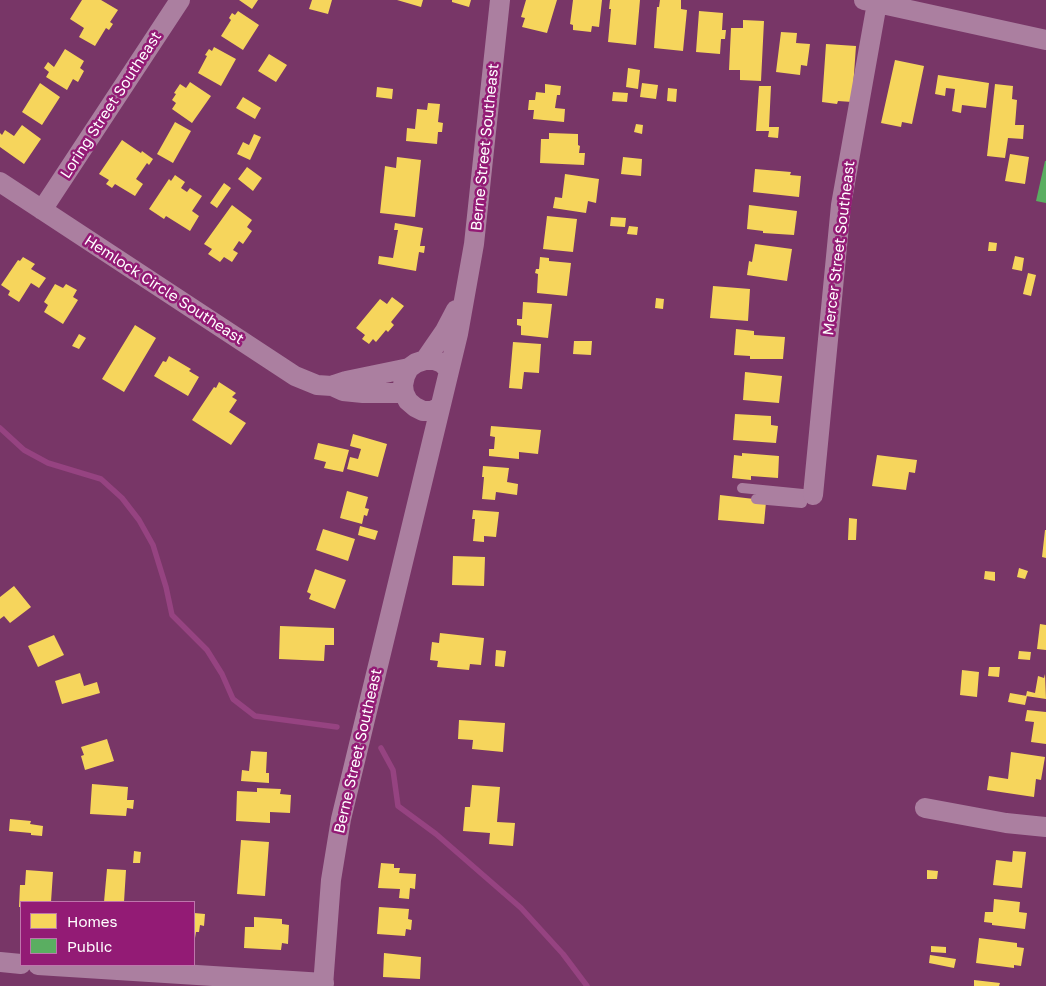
<!DOCTYPE html>
<html>
<head>
<meta charset="utf-8">
<style>
	body { margin:0 }
	#map { position:relative; width:1046px; height:986px; overflow:hidden; background:#783667; font-family:"Golos Text",sans-serif }
	canvas { display:block }
	.legend { position:absolute; left:20px; top:901px; width:175px; height:65px; box-sizing:border-box; background:#931b75; border:1px solid #be76ac; margin:0; padding:6px 9px; list-style:none; font-size:15px; color:#fff }
	.legend li { display:flex; align-items:center; gap:10px; height:25px }
	.legend b { width:25px; border:1px solid #be76ac }
</style>
</head>
<body>
<div id="map">
<canvas width="1046" height="986"></canvas>
<ul class="legend">
<li><b style="height:14px;background:#f6d55c"></b>Homes</li>
<li><b style="height:14px;background:#5aae61"></b>Public</li>
</ul>
</div>
<script>
const g = document.querySelector('canvas').getContext('2d');
g.lineJoin = 'round';
function fillPath(path, color) { g.fillStyle = color; g.fill(path, 'evenodd'); }
const poly = rows => new Path2D(rows.map(r => 'M' + r).join(''));
function stroke(path, color, width, dash) { g.strokeStyle = color; g.lineWidth = width; g.lineCap = dash ? 'butt' : 'round'; g.setLineDash(dash || []); g.stroke(path); }
function label(font, color, halo, rows, align = 'center') {
  g.font = font + ' "Golos Text",sans-serif'; g.lineWidth = 5; g.setLineDash([]); g.textBaseline = 'middle'; g.strokeStyle = halo; g.fillStyle = color; for (const [text, x, y, turn = 0] of rows) {
    g.save(); g.translate(x, y); g.rotate((+turn || 0) * Math.PI / 180); g.textAlign = isNaN(turn) ? turn : align; if (halo) g.strokeText(text, 0, 0); g.fillText(text, 0, 0); g.restore();
  }
}
const homes = poly([
	[82,0,101,0,118,10,110,22,113,24,109,30,106,28,95,46,79,37,84,28,70,19],
	[239,0,258,0,252,9],
	[312,0,332,0,328,14,309,9],
	[397,0,423,0,421,7],
	[452,0,471,0,469,7,452,2],
	[526,0,557,0,547,33,522,27,525,18,521,17],
	[573,0,602,0,599,27,592,26,591,32,573,30,573,25,570,24],
	[610,0,640,0,636,45,608,42,611,9,609,9],
	[660,0,681,0,681,9,687,10,683,51,654,48,657,7,659,7],
	[238,11,259,25,243,50,221,36,231,20,229,18,232,13,235,15],
	[699,11,723,13,722,30,726,30,725,39,721,39,720,54,696,52],
	[743,20,764,21,761,81,740,80,740,70,729,70,731,28,743,28],
	[781,32,797,33,796,43,810,44,807,66,801,65,800,75,776,72],
	[826,44,856,46,852,102,838,101,837,104,822,102],
	[214,47,236,59,221,86,198,73,207,56,205,55,209,49,212,51],
	[65,49,84,61,80,68,84,71,78,82,73,79,67,90,46,77,49,72,44,68,48,62,54,67],
	[269,54,287,65,276,82,258,71],
	[895,60,924,66,912,124,902,122,901,127,881,123],
	[628,68,640,70,638,89,626,87],
	[938,75,989,83,986,108,962,105,961,113,952,111,955,89,946,88,945,96,935,94],
	[190,82,211,96,192,123,172,109,176,103,172,100,176,94,174,93,180,84,186,88],
	[40,83,60,97,42,125,22,112],
	[642,83,658,85,656,99,640,97],
	[545,84,561,86,560,95,557,95,555,108,565,109,564,122,533,119,534,110,528,110,529,100,535,100,536,92,545,93],
	[995,84,1013,86,1012,99,1017,100,1015,125,1024,125,1023,139,1008,138,1005,158,987,156],
	[759,86,771,86,769,127,779,127,778,138,768,137,769,131,756,131],
	[377,87,393,89,392,99,376,97],
	[668,88,677,89,676,102,667,101],
	[613,92,628,93,627,102,612,101],
	[243,97,261,108,255,119,236,108],
	[428,103,440,104,438,122,443,123,442,132,438,132,437,144,406,141,407,128,415,129,417,109,427,110],
	[175,122,191,131,173,163,157,154],
	[636,124,643,125,642,134,634,132],
	[22,125,41,139,24,164,0,147,0,133,2,135,5,130,14,136],
	[549,133,578,134,578,145,580,146,579,153,585,153,584,165,540,163,541,139,549,139],
	[254,134,261,137,250,160,237,154,243,142,249,145],
	[122,140,141,153,142,151,153,159,149,165,147,163,136,179,143,184,135,196,115,184,112,188,106,184,109,180,99,174],
	[1010,154,1029,157,1025,184,1005,181],
	[397,157,421,160,415,217,380,213,385,166,396,168],
	[623,157,642,159,641,176,621,174],
	[247,167,262,178,253,191,238,179],
	[755,169,791,172,790,175,801,176,799,197,753,192],
	[565,174,599,179,596,203,588,201,586,213,553,208,555,197,562,198],
	[175,175,185,182,181,188,187,192,190,188,202,196,192,211,199,216,190,231,166,216,164,219,149,209,169,179,171,181],
	[224,183,231,188,217,208,210,203],
	[232,205,252,220,247,227,252,231,243,244,239,241,233,250,238,253,232,262,224,257,220,262,208,254,212,249,204,244],
	[749,205,797,211,794,235,763,233,763,231,747,229],
	[547,216,577,219,573,252,543,249],
	[611,217,626,218,625,227,610,226],
	[395,223,423,228,420,246,425,246,424,253,419,252,416,271,378,264,379,256,393,258,398,230,394,230],
	[629,226,638,227,637,235,627,234],
	[989,242,997,243,996,251,988,251],
	[755,244,792,249,787,281,747,275,749,261,752,262],
	[1015,256,1024,258,1022,271,1012,269],
	[23,257,35,264,31,269,46,278,39,288,31,283,19,302,8,295,10,291,1,285,18,260,20,261],
	[540,257,549,258,549,261,571,263,567,296,537,293,538,274,535,273,536,269,539,269],
	[1028,273,1036,275,1031,296,1023,294],
	[55,284,63,288,66,284,77,290,73,297,78,300,63,324,44,312,48,305,44,302],
	[713,286,750,289,748,321,710,318],
	[392,297,404,306,391,322,394,325,388,332,386,330,376,342,373,339,369,344,362,339,365,335,356,328,380,299,387,304],
	[656,298,664,299,663,309,655,308],
	[523,302,552,304,548,338,521,335,521,326,517,325,517,319,522,319],
	[135,325,156,338,124,392,102,379],
	[736,329,754,331,754,335,785,337,783,359,750,359,750,356,734,355],
	[79,334,86,338,79,349,72,346],
	[574,341,592,341,591,355,573,354],
	[513,342,541,344,539,373,524,372,522,389,509,388],
	[169,356,191,369,189,371,199,377,188,396,154,376,163,361,166,362],
	[745,372,782,376,779,403,743,400],
	[219,382,236,393,232,397,237,400,229,412,246,423,231,445,192,420,214,387,216,388],
	[735,414,771,416,771,425,778,426,776,443,733,440],
	[491,426,541,430,538,454,519,452,519,459,489,456,489,449,494,449,495,437,490,436],
	[353,434,387,444,378,477,347,469,350,457,358,459,361,449,350,446],
	[318,443,349,450,343,472,324,468,326,462,314,459],
	[742,453,779,456,778,478,751,476,751,480,732,478,734,455,742,456],
	[877,455,917,460,915,473,909,472,906,490,872,486],
	[483,466,509,468,507,482,518,484,517,495,496,492,495,500,482,499,484,477,482,477],
	[347,491,368,497,365,508,369,509,367,516,364,515,362,524,340,518],
	[720,495,754,499,766,502,764,524,718,520],
	[473,510,499,512,496,537,484,536,484,542,473,541,475,519,472,519],
	[849,518,857,519,856,540,848,540],
	[360,526,378,531,375,540,358,535],
	[323,529,355,539,348,561,316,550],
	[1045,530,1046,530,1046,558,1042,557],
	[453,556,485,557,484,586,452,585],
	[1019,568,1028,571,1025,579,1017,577],
	[315,569,346,580,335,609,309,599,311,594,307,592],
	[985,571,995,572,995,581,984,579],
	[14,586,31,607,10,623,4,616,0,619,0,597],
	[1040,624,1046,625,1046,650,1037,649],
	[280,626,334,628,334,645,325,645,324,661,279,659],
	[440,633,484,638,481,665,470,664,469,670,437,667,438,661,430,660,432,642,439,643],
	[54,635,64,655,38,667,28,646],
	[496,650,506,651,504,667,495,666],
	[1019,651,1031,652,1030,660,1018,659],
	[989,667,1000,667,999,677,988,676],
	[962,670,979,672,977,697,960,695],
	[80,673,84,686,97,682,100,693,62,704,55,681],
	[1045,674,1046,699,1026,696,1027,691,1035,693,1038,676,1044,678],
	[1010,693,1027,696,1025,705,1008,702],
	[1027,710,1046,712,1046,744,1031,742,1034,722,1025,721],
	[459,720,505,723,503,752,472,749,473,740,458,739],
	[107,739,114,761,85,770,81,756,84,755,81,747],
	[251,751,267,752,266,773,269,773,269,783,241,781,242,770,249,771],
	[1011,752,1045,757,1041,780,1036,779,1034,797,987,790,989,776,1008,779],
	[92,784,128,787,127,800,134,800,133,809,127,808,126,816,90,814],
	[472,785,500,787,497,822,515,823,513,846,489,844,490,833,463,831,465,807,470,807],
	[257,788,281,789,280,794,291,795,290,813,270,812,270,823,236,821,237,791,257,792],
	[10,819,31,821,30,824,43,826,42,836,31,835,31,833,9,831],
	[241,840,269,842,265,896,237,894],
	[134,851,141,852,140,863,133,863],
	[1013,851,1026,852,1022,888,993,885,996,860,1012,862],
	[381,863,394,864,394,868,400,868,399,873,416,874,415,889,410,888,409,899,399,898,400,889,378,888],
	[107,869,126,870,124,902,104,902],
	[26,870,53,872,51,902,21,902,21,907,19,907,20,885,25,885],
	[927,870,938,871,937,879,927,879],
	[994,899,1020,902,1019,912,1027,913,1025,929,992,925,992,923,984,922,985,912,993,912],
	[379,907,409,909,408,919,412,920,411,930,406,929,405,936,377,934],
	[194,913,205,914,204,926,200,925,199,932,196,932,195,938,194,938],
	[254,917,282,919,282,924,289,925,288,944,282,943,281,950,244,948,245,927,254,927],
	[979,938,1017,943,1017,947,1024,948,1021,966,1014,965,1014,968,976,963],
	[931,946,946,947,946,953,931,952],
	[384,953,421,957,420,979,383,977],
	[930,955,956,959,954,968,929,963],
	[974,980,1000,983,999,986,974,986]
]);
const public = poly([
	[1045,161,1046,161,1046,203,1036,201]
]);
const stream = poly([
	[0,428,24,450,48,463,101,479,122,498,139,520,153,545,166,587,172,615,207,650,222,674,233,699,255,716,337,727],
	[381,748,393,770,398,806,436,834,521,908,563,954,587,986]
]);
const service = poly([
	[742,488,813,495],
	[756,499,802,503,803,494]
]);
const minor = poly([
	[864,0,1046,40],
	[0,182,295,376,317,385,332,386,343,391,363,393,404,393],
	[42,210,180,0],
	[425,360,445,331,456,310],
	[334,385,346,381,409,368],
	[440,407,432,411,423,411,415,407,408,401,404,393,403,385,405,376,409,368,416,363,425,360,434,360,442,363,449,370],
	[813,495,841,205,877,3],
	[925,808,1006,823,1046,827],
	[0,962,21,964],
	[38,965,324,983],
	[323,986,331,880,341,819,458,334,474,244,500,0]
]);
const streetNames = [
	["Loring Street Southeast",111,105,-57],
	["Berne Street Southeast",485,147,-84],
	["Mercer Street Southeast",839,248,-83],
	["Hemlock Circle Southeast",164,290,33],
	["Berne Street Southeast",358,751,-77]
];
fillPath(homes, '#f6d55c');
fillPath(public, '#5aae61');
stroke(stream, '#964381', 5.5);
stroke(service, '#ab7fa0', 10);
stroke(minor, '#ab7fa0', 20);
label('15px', '#fff', '#931b75', streetNames);
</script>
</body>
</html>
